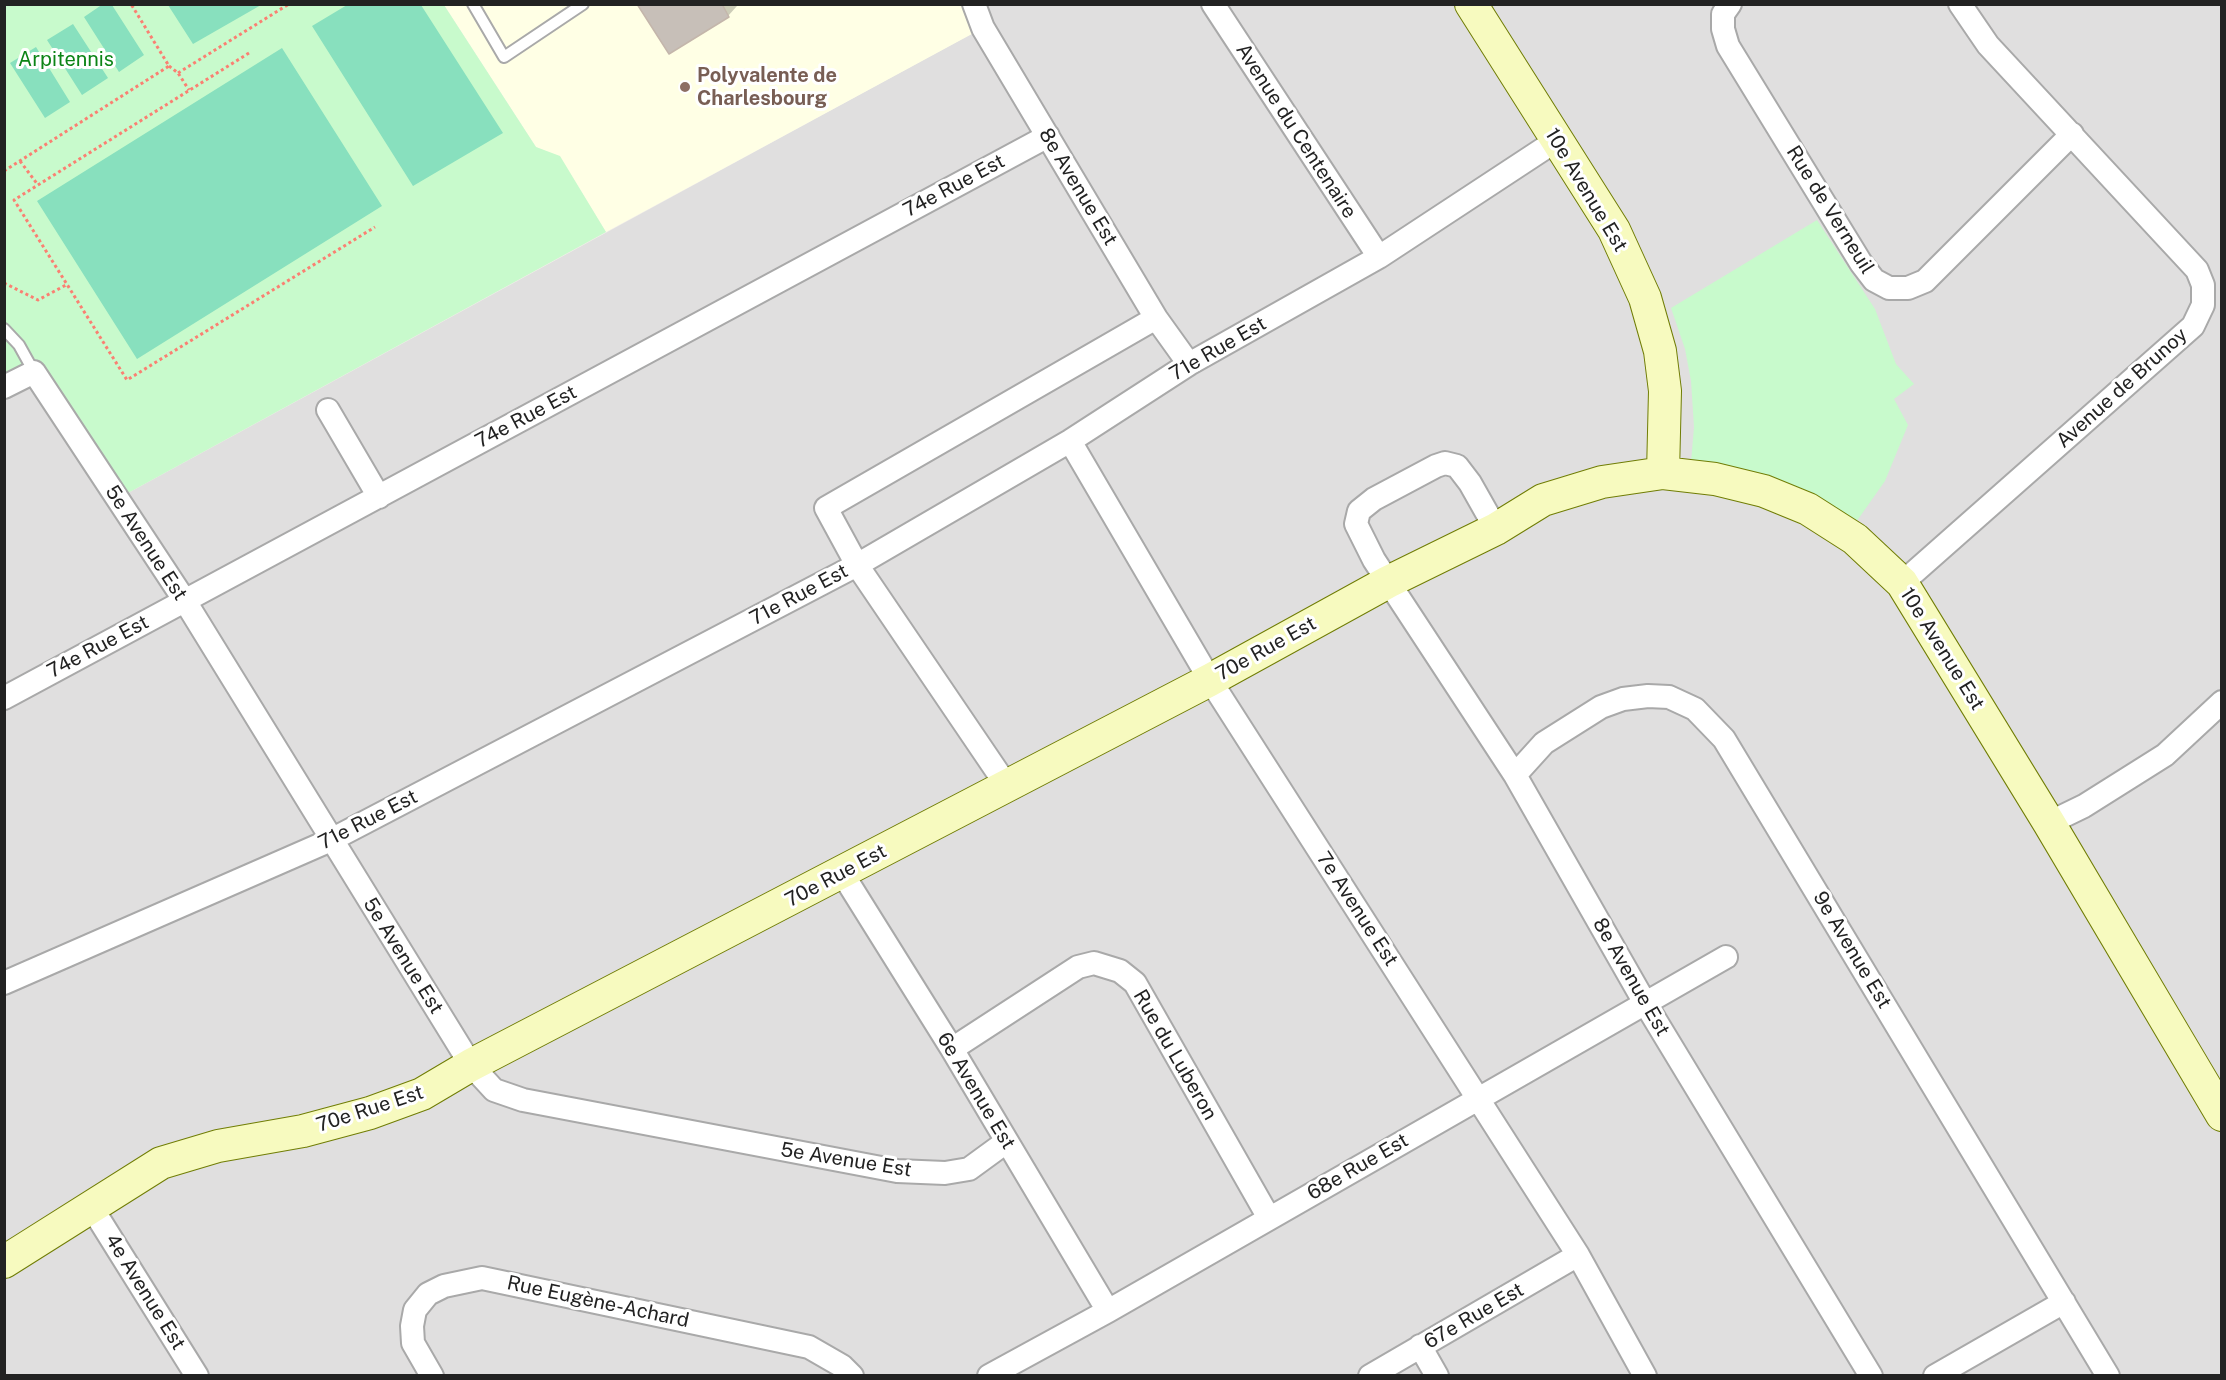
<!DOCTYPE html>
<html>
<head>
<meta charset="utf-8">
<style>
	body { margin:0 }
	#map { position:relative; width:2226px; height:1380px; overflow:hidden; background:#f2efe9; font-family:"Public Sans",sans-serif }
	canvas { display:block }
	.frame { position:absolute; inset:0; border:6px solid #222; pointer-events:none }
</style>
</head>
<body>
<div id="map">
<canvas width="2226" height="1380"></canvas>
<div class="frame"></div>
</div>
<script>
const g = document.querySelector('canvas').getContext('2d');
g.lineJoin = 'round';
function fillPath(path, color) { g.fillStyle = color; g.fill(path, 'evenodd'); }
const poly = rows => new Path2D(rows.map(r => 'M' + r).join(''));
function stroke(path, color, width, dash) { g.strokeStyle = color; g.lineWidth = width; g.lineCap = dash ? 'butt' : 'round'; g.setLineDash(dash || []); g.stroke(path); }
function label(font, color, halo, rows, align = 'center') {
  g.font = font + ' "Public Sans",sans-serif'; g.lineWidth = 6; g.setLineDash([]); g.textBaseline = 'middle'; g.strokeStyle = halo; g.fillStyle = color; for (const [text, x, y, turn = 0] of rows) {
    g.save(); g.translate(x, y); g.rotate((+turn || 0) * Math.PI / 180); g.textAlign = isNaN(turn) ? turn : align; if (halo) g.strokeText(text, 0, 0); g.fillText(text, 0, 0); g.restore();
  }
}
const residential = poly([
	[974,5,2221,5,2221,1375,5,1376,5,387,34,372,117,499,982,28]
]);
const education = poly([
	[974,4,983,28,606,232,560,157,536,147,444,5]
]);
const park = poly([
	[5,5,444,5,536,147,560,156,606,232,117,499,34,372,5,387],
	[1817,220,1875,309,1896,364,1914,384,1894,399,1908,425,1885,481,1854,525,1691,462,1694,427,1691,381,1685,349,1671,308]
]);
const pitch = poly([
	[103,4,112,5,144,55,119,72,84,17],
	[168,5,261,5,193,44],
	[347,5,421,5,503,133,413,186,312,26],
	[73,24,108,78,82,95,47,40],
	[36,47,70,102,45,118,10,63],
	[282,48,382,206,137,359,37,201]
]);
const shadow = poly([
	[639,4,736,4,737,6,728,16]
]);
const building = poly([
	[637,4,722,4,729,17,669,54,637,4]
]);
const path = poly([
	[249,53,14,200,127,380,375,227],
	[169,66,178,73,189,90],
	[178,73,289,4],
	[20,161,38,185],
	[4,171,169,66,131,4],
	[4,283,38,300,66,285]
]);
const lane = poly([
	[473,4,504,57,583,4],
	[4,329,19,345,34,372]
]);
const street = poly([
	[974,4,983,28,1156,318,1189,364],
	[1213,4,1379,257],
	[1730,4,1723,14,1723,29,1728,46,1861,263,1874,280,1889,288,1908,288,1925,281,2072,134],
	[4,387,34,372,185,601,471,1065,494,1090,523,1100,897,1171,945,1173,969,1169,1006,1142],
	[328,410,379,497],
	[1070,441,1210,680,1578,1255,1645,1376],
	[1496,529,1470,483,1457,466,1445,463,1436,466,1374,499,1359,511,1356,524,1374,560,1515,775,1645,1003,1871,1376],
	[1902,583,2193,326,2203,305,2203,285,2197,270,1988,45,1960,4],
	[4,698,1048,136],
	[1515,775,1544,743,1601,707,1623,699,1648,696,1669,697,1695,709,1724,739,2108,1376],
	[1007,786,857,565,826,508,1156,318],
	[2049,823,2084,806,2165,755,2222,702],
	[842,873,952,1049,1108,1311],
	[4,983,331,840,857,565,1070,441,1189,364,1379,257,1557,140],
	[952,1049,1078,967,1094,963,1120,971,1135,983,1269,1218],
	[92,1208,197,1376],
	[1420,1346,1437,1376],
	[432,1376,413,1343,412,1326,415,1310,428,1294,444,1286,482,1278,809,1347,842,1366,852,1376],
	[989,1376,1108,1311,1726,957],
	[1370,1376,1578,1255],
	[1935,1376,2064,1302]
]);
const secondary = poly([
	[1471,4,1614,230,1645,298,1660,351,1665,391,1663,473],
	[4,1262,161,1163,218,1146,303,1131,370,1113,422,1094,471,1065,1210,680,1388,582,1496,529,1543,500,1602,482,1663,473,1715,479,1764,491,1808,509,1855,539,1902,583,2049,823,2222,1115]
]);
const markers = [
	[685,87,6,"#8d6e63"]
];
const parkNames = [
	["Arpitennis",66,60]
];
const educationNames = [
	["Polyvalente de",697,76],
	["Charlesbourg",697,99]
];
const streetNames = [
	["Avenue du Centenaire",1296,131,57],
	["74e Rue Est",954,186,-28],
	["8e Avenue Est",1078,187,59],
	["10e Avenue Est",1586,190,59],
	["Rue de Verneuil",1830,210,58],
	["71e Rue Est",1218,349,-30],
	["Avenue de Brunoy",2122,388,-42],
	["74e Rue Est",526,417,-28],
	["5e Avenue Est",146,543,57],
	["71e Rue Est",799,595,-28],
	["74e Rue Est",98,647,-28],
	["70e Rue Est",1266,649,-29],
	["10e Avenue Est",1942,649,58],
	["71e Rue Est",368,820,-27],
	["70e Rue Est",836,876,-28],
	["7e Avenue Est",1357,909,57],
	["9e Avenue Est",1852,950,59],
	["5e Avenue Est",403,956,58],
	["8e Avenue Est",1631,977,60],
	["Rue du Luberon",1175,1055,60],
	["6e Avenue Est",976,1091,59],
	["70e Rue Est",370,1109,-18],
	["5e Avenue Est",846,1160,9],
	["68e Rue Est",1358,1167,-30],
	["4e Avenue Est",145,1292,58],
	["Rue Eugène-Achard",598,1302,12],
	["67e Rue Est",1474,1316,-30]
];
fillPath(residential, '#e0dfdf');
fillPath(education, '#ffffe5');
fillPath(park, '#c8facc');
fillPath(pitch, '#88e0be');
fillPath(shadow, '#0003');
fillPath(building, '#c7bfb8');
stroke(building, '#c4b6ab', 1.5);
stroke(lane, '#a9a9a9', 14);
stroke(street, '#a9a9a9', 26);
stroke(secondary, '#707d05', 34);
stroke(path, '#fa8072', 3, [3, 3]);
stroke(lane, '#fff', 10);
stroke(street, '#fff', 22);
stroke(secondary, '#f7fabf', 32);
for (const [x, y, r, color] of markers) { const dot = new Path2D(); dot.arc(x, y, r, 0, 2 * Math.PI); g.fillStyle = color; g.fill(dot); stroke(dot, '#fff', 2); }
label('20px', '#0c8416', '#fff', parkNames);
label('bold 20px', '#785e54', '#fff', educationNames, 'left');
label('20px', '#222', '#fff', streetNames);
</script>
</body>
</html>
